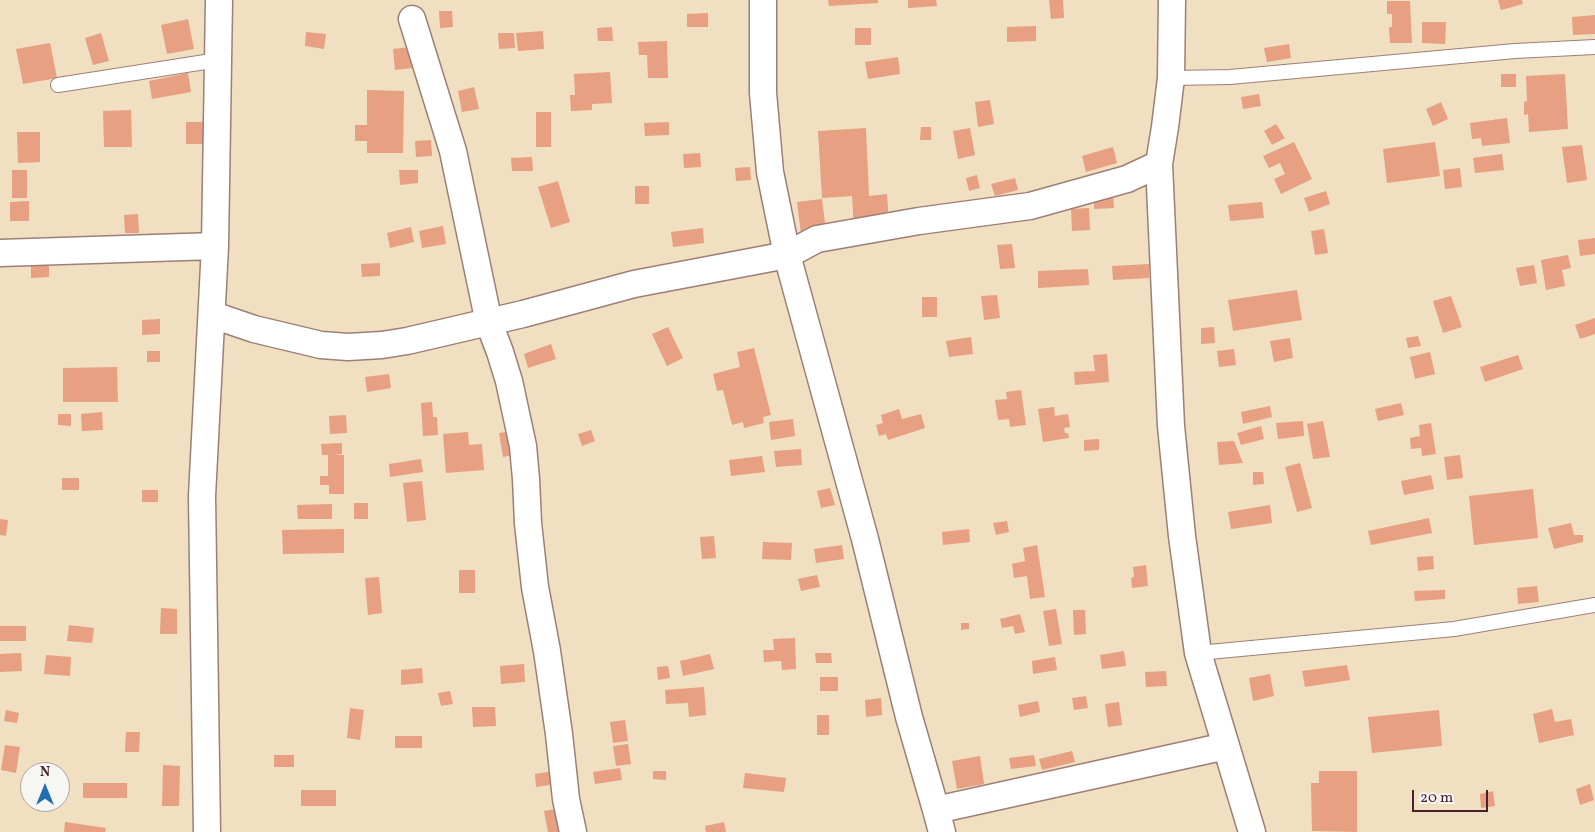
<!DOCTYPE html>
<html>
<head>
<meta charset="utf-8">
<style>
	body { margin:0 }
	#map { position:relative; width:1595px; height:832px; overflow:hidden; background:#f0dfc0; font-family:Vollkorn,serif }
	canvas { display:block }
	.north { position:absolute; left:20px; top:762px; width:50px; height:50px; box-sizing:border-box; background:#f6f6f2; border:1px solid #b1a0a2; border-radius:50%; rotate:0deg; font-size:14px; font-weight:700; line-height:20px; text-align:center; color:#4a1f2b }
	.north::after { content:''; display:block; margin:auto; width:18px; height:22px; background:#1f6fb2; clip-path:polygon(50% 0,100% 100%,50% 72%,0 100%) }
	.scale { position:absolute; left:1412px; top:790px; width:76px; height:22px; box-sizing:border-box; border:2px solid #4a1f2b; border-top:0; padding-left:6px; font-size:15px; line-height:18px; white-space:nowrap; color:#4a1f2b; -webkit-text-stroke:4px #f6f6f2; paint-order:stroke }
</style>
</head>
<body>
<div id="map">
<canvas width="1595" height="832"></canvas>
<div class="north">N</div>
<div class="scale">20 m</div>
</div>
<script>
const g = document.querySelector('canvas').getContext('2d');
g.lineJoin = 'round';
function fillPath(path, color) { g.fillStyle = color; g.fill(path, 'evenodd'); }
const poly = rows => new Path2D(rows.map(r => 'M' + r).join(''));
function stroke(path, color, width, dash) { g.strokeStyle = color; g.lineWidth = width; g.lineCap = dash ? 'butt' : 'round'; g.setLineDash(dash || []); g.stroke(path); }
const building = poly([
	[828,0,878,0,878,3,829,6],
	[908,0,936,0,937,6,908,8],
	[1049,0,1063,0,1064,18,1051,19],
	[1498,0,1522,0,1523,4,1501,10],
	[1387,1,1410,1,1412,43,1390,43,1389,27,1392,27,1392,14,1387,14],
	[439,11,452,11,453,27,440,28],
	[708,13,708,27,687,27,687,14],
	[1595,15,1595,34,1573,35,1572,17],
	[188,19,194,49,167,54,161,25],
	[1422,22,1446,22,1445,44,1422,43],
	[1036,26,1036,41,1007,42,1007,27],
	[612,27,613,41,598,41,597,28],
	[855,28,871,28,871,45,855,45],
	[543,31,544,49,518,51,516,33],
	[306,32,326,34,324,49,305,46],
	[101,33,109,61,93,65,85,38],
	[498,33,514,33,515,48,499,49],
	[667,41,668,78,648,78,647,55,639,55,638,42],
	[50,43,57,78,23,84,16,49],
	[1289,44,1291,58,1267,62,1264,48],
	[410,47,413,68,395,70,393,49],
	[898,57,900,74,868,79,865,62],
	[610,72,612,103,592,104,592,110,571,111,570,95,575,95,574,74],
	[188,73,191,92,152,99,149,81],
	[1501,74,1516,74,1516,87,1501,87],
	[1565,74,1568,129,1529,132,1528,114,1524,115,1524,102,1527,101,1526,76],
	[474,87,479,109,462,112,458,91],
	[367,90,404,91,403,153,367,153,367,141,355,141,355,125,367,125],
	[1259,94,1261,106,1243,109,1241,97],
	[990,100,994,124,978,127,975,102],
	[1441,102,1448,119,1433,126,1426,109],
	[131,110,132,147,104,147,103,111],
	[536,112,551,112,551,147,536,147],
	[1507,118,1510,143,1482,146,1481,138,1472,139,1470,123],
	[186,122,203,122,203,144,186,144],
	[669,122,669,135,645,136,644,123],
	[1276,124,1285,138,1272,145,1264,131],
	[921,127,931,127,931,140,920,140],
	[866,128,869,196,887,194,889,225,854,228,852,196,822,198,818,131],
	[970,128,975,155,958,159,953,131],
	[17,132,40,132,40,162,18,163],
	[431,140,432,156,416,157,415,141],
	[1294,142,1312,179,1281,194,1274,179,1285,174,1280,163,1269,168,1263,156],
	[1435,142,1440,176,1387,183,1383,149],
	[1582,145,1587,180,1567,183,1562,147],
	[1113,147,1117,163,1086,172,1082,156],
	[700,153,701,167,684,168,683,154],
	[1502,154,1504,170,1475,173,1473,158],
	[532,157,533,171,512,171,511,158],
	[750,167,751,180,736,181,735,168],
	[1460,168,1462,187,1445,189,1443,170],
	[12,170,27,170,27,198,12,198],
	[399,170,418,170,418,183,400,185],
	[977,175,980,188,969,191,966,178],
	[1015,178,1018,190,995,196,991,184],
	[558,181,570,222,551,228,538,187],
	[635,186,649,186,649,204,635,204],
	[1326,191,1330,204,1309,212,1304,198],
	[1113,194,1114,208,1094,209,1094,195],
	[822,199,826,231,801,234,797,202],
	[29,201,29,221,10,221,10,202],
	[1262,202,1264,218,1230,221,1228,205],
	[1089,208,1090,230,1072,231,1071,209],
	[138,214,139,233,125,233,124,215],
	[443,226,446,244,422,248,419,231],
	[411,227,414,242,390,248,387,233],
	[703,228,704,243,673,247,671,232],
	[1324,229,1328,253,1315,255,1311,231],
	[1595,238,1595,254,1580,256,1578,240],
	[1012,244,1015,268,1000,269,997,245],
	[1568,255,1571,268,1562,270,1565,286,1546,290,1541,260],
	[49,262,49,277,31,278,31,263],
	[380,263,380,276,362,277,361,264],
	[1149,264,1149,278,1113,280,1112,266],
	[1534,265,1537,283,1520,286,1516,268],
	[1088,269,1089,285,1038,288,1038,271],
	[1297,290,1302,320,1233,331,1228,300],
	[997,295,1000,318,984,320,981,296],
	[1451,296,1462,327,1443,333,1433,301],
	[922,297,937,297,937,317,922,317],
	[1595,318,1595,334,1580,339,1575,325],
	[160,319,160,334,142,335,142,320],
	[668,327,683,358,667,366,652,334],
	[1214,327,1215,343,1201,344,1201,328],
	[1418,336,1421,346,1408,348,1406,338],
	[971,337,973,354,949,357,946,341],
	[1290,338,1293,358,1274,362,1270,341],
	[551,344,556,359,528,368,524,354],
	[754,348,771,415,763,417,764,423,744,428,743,422,732,425,723,390,717,391,713,374,740,367,737,352],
	[1234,349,1236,365,1219,367,1217,351],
	[147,351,160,351,160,362,147,362],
	[1430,352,1435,374,1415,379,1410,357],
	[1107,354,1109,382,1075,385,1074,372,1095,371,1093,355],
	[1518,355,1523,369,1485,382,1480,367],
	[117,367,118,402,63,402,63,368],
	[389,374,391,388,367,392,365,377],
	[1021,390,1026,425,1010,427,1009,419,998,420,995,400,1007,399,1006,392],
	[432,402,433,417,437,417,438,435,423,436,421,403],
	[1401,403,1404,415,1378,421,1375,409],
	[1270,406,1272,417,1243,424,1241,412],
	[1054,407,1055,416,1068,414,1070,427,1064,428,1065,433,1068,433,1069,438,1043,442,1038,409],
	[899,409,902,419,921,414,925,428,888,440,886,434,879,436,876,425,883,423,881,415],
	[102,412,103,430,82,431,81,414],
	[58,414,71,414,71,426,58,425],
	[346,415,347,433,330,434,329,416],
	[793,419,795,436,771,440,769,422],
	[1303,421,1304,436,1278,439,1276,423],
	[1323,421,1330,457,1313,459,1307,424],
	[1431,423,1436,454,1422,456,1421,448,1411,449,1410,438,1420,436,1419,425],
	[1261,426,1264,439,1241,445,1237,433],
	[591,430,595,441,582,446,578,434],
	[513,431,517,454,503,457,499,433],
	[468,432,469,445,482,444,484,470,446,473,443,434],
	[1099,439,1099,450,1084,451,1084,440],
	[1234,441,1243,463,1219,465,1217,442],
	[342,443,342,454,334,455,344,455,344,494,329,494,329,485,320,485,320,476,328,476,328,455,322,455,321,444],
	[801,449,802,465,776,467,774,451],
	[1460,455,1463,478,1447,480,1444,457],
	[762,456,765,472,731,476,729,460],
	[421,459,423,472,390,477,389,464],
	[1300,463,1312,508,1297,512,1285,467],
	[1253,472,1263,472,1264,484,1253,485],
	[1431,475,1434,489,1404,495,1401,481],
	[62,478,79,478,79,490,62,490],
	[422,481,426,520,407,522,403,483],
	[830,488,835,505,821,508,817,491],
	[1533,489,1538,538,1474,545,1469,496],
	[142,490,158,490,158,502,142,502],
	[354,503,368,503,368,519,354,519],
	[332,504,332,519,298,519,297,505],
	[1270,505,1272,523,1231,529,1228,512],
	[1429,518,1432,533,1371,545,1368,531],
	[0,519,8,520,6,536,0,535],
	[1007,521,1009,532,996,535,993,523],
	[1571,523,1574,535,1583,535,1583,542,1554,549,1548,528],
	[344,529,344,553,283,554,282,530],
	[969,529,970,542,943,545,942,532],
	[714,536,716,558,702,559,700,537],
	[763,542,792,543,791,560,762,559],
	[842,545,844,559,816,563,814,549],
	[1037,545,1045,597,1030,599,1027,576,1014,578,1012,564,1025,561,1023,548],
	[1433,556,1434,569,1418,571,1417,557],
	[1146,565,1148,586,1132,588,1131,578,1134,577,1133,567],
	[459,570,475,570,475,593,459,593],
	[817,575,820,587,801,591,798,579],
	[379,577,382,613,368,615,365,578],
	[1537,586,1539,602,1518,604,1517,588],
	[1445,590,1445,599,1415,601,1414,591],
	[161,608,177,609,177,634,160,634],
	[1056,609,1062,644,1049,646,1043,611],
	[1073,610,1085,610,1086,634,1074,635],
	[1020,614,1025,632,1015,634,1013,626,1002,628,1000,619],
	[961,623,969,623,969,629,961,630],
	[69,625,94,628,92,643,67,641],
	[0,626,26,626,26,641,0,641],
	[795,638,796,669,782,670,781,661,764,662,763,650,774,650,773,639],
	[1124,651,1126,666,1102,669,1100,655],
	[21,653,22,671,0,672,0,654],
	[815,653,831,653,832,663,816,663],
	[710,654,714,669,683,676,680,661],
	[46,655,71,657,70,676,44,674],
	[1055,657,1057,670,1033,674,1032,661],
	[524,664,525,682,501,684,500,666],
	[1347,665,1350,680,1305,687,1302,671],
	[668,666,670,678,658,680,657,667],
	[422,668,423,683,401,685,401,670],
	[1166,671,1167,686,1146,687,1145,672],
	[1270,674,1274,696,1253,701,1249,678],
	[820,677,838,677,838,691,820,691],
	[704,687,706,715,689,717,688,703,666,704,665,690],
	[450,691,453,704,441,706,438,693],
	[1086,696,1088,708,1074,710,1072,698],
	[881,698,882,715,866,717,865,700],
	[1038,701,1040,712,1020,717,1018,705],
	[1119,702,1122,725,1108,727,1105,704],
	[472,707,495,707,496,726,473,727],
	[350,708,364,710,360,740,347,738],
	[1552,709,1555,722,1571,719,1574,735,1539,743,1533,714],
	[6,710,19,713,17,723,4,721],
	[1439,710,1442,746,1372,753,1368,717],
	[817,715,829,715,829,735,817,735],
	[625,720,628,741,613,743,610,722],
	[126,732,140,732,139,752,125,752],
	[395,736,422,736,422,748,395,748],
	[628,744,631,764,616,766,613,746],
	[5,745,20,747,16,773,1,770],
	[1072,751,1075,762,1042,770,1039,759],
	[274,755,294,755,294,767,274,767],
	[1034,755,1036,766,1011,769,1009,758],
	[980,756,984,784,957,789,952,761],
	[163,765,180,766,179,806,162,806],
	[620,768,622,780,595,784,593,772],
	[554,771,556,784,536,787,535,774],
	[653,771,666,771,666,780,653,779],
	[1319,771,1357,771,1357,832,1312,831,1311,783,1319,783],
	[745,773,786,778,784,792,743,788],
	[83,783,127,783,127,798,83,798],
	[1590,784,1594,800,1580,805,1576,789],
	[301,790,336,790,336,806,301,806],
	[1493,791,1495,806,1481,808,1480,794],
	[562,808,563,832,548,832,544,811],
	[65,822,106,828,105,832,64,832],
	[724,822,726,832,706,832,705,826]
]);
const service = poly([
	[1171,78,1230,77,1515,51,1595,47],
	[58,85,218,60],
	[1198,653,1454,629,1595,605]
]);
const minor = poly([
	[763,0,763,93,770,172,787,255,865,539,909,717,936,810,1226,746],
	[1172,0,1171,78,1165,127,1159,164,1171,426,1182,536,1198,653,1252,832],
	[412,19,453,151,489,323,500,352,509,381,523,446,526,479,528,523,535,587,547,651,559,734,566,799,573,832],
	[0,253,215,246],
	[213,315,254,329,321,345,348,347,382,345,407,341,523,314,634,284,787,255,817,239,919,221,1030,206,1127,179,1159,164],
	[936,810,942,832],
	[207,832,202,496,215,246,219,0]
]);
fillPath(building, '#e7a081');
stroke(service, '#9d7f76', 16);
stroke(minor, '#9d7f76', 29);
stroke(service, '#fff', 14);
stroke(minor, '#fff', 26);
</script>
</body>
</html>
